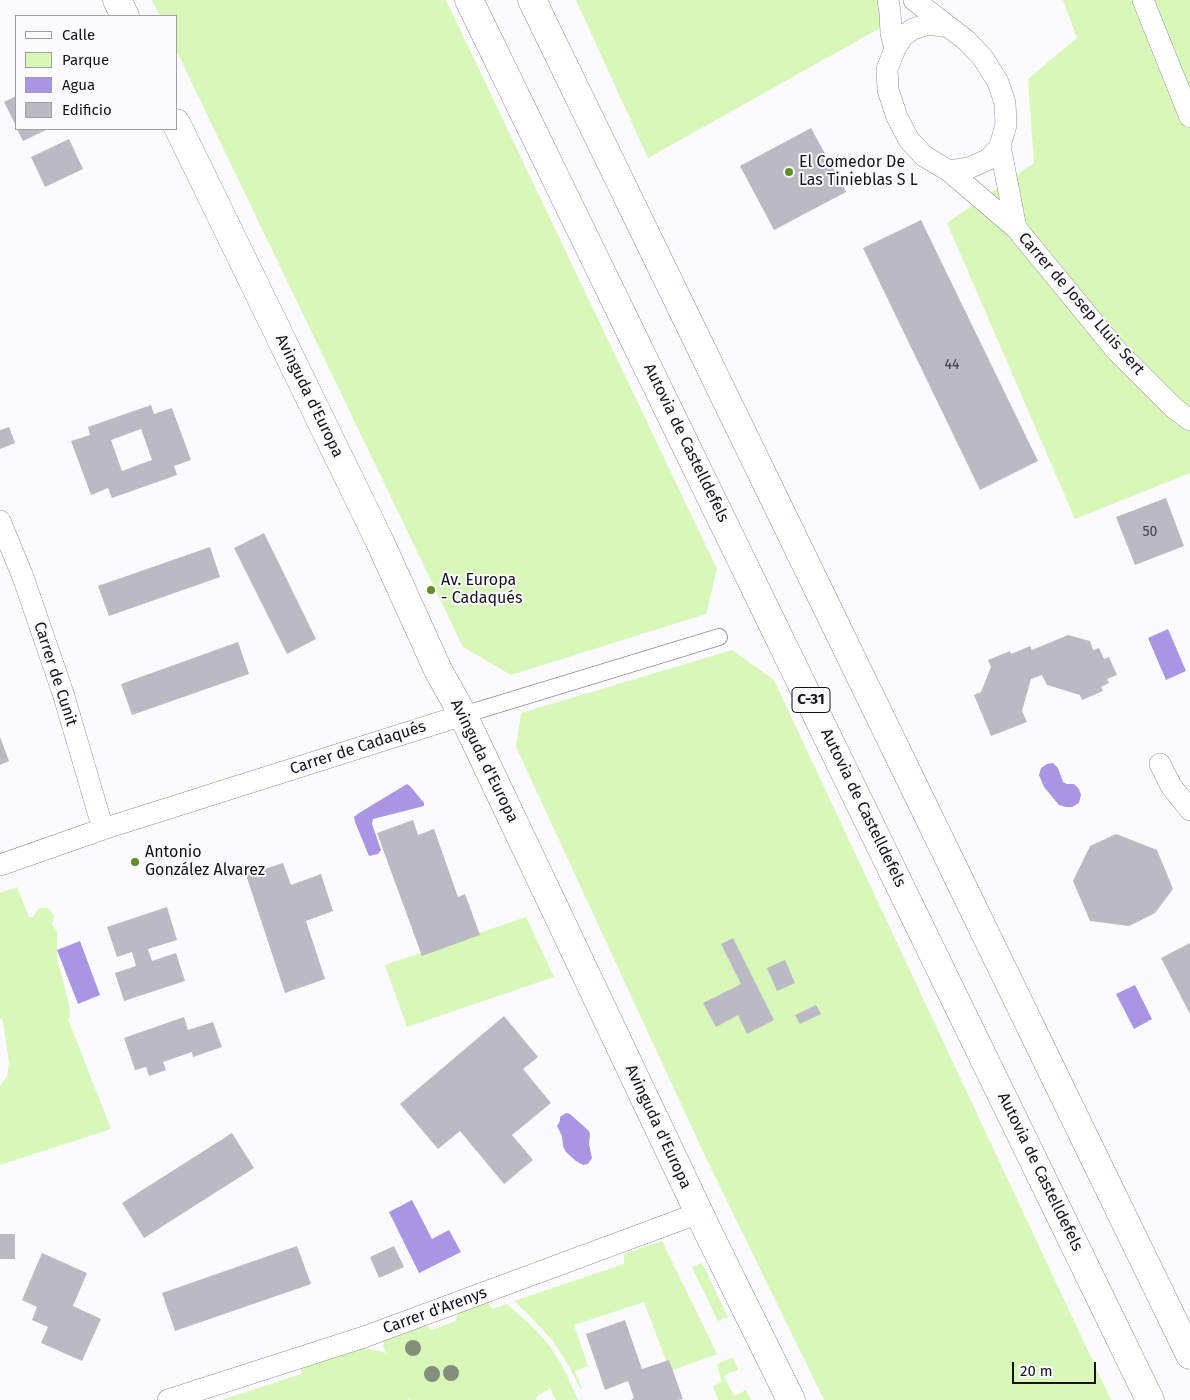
<!DOCTYPE html>
<html>
<head>
<meta charset="utf-8">
<style>
	body { margin:0 }
	#map { position:relative; width:1190px; height:1400px; overflow:hidden; background:#fbfaff; font-family:"Fira Sans",sans-serif }
	canvas { display:block }
	.legend { position:absolute; left:15px; top:15px; width:162px; height:115px; box-sizing:border-box; background:#fbfaff; border:1px solid #9f9ea2; margin:0; padding:6px 9px; list-style:none; font-size:15px; color:#141417 }
	.legend li { display:flex; align-items:center; gap:10px; height:25px }
	.legend b { width:25px; border:1px solid #9f9ea2 }
	.scale { position:absolute; left:1012px; top:1362px; width:84px; height:22px; box-sizing:border-box; border:2px solid #141417; border-top:0; padding-left:6px; font-size:15px; line-height:18px; white-space:nowrap; color:#141417; -webkit-text-stroke:4px #fbfaff; paint-order:stroke }
</style>
</head>
<body>
<div id="map">
<canvas width="1190" height="1400"></canvas>
<ul class="legend">
<li><b style="height:6px;background:#fff"></b>Calle</li>
<li><b style="height:14px;background:#d7f8b8"></b>Parque</li>
<li><b style="height:14px;background:#a896e5"></b>Agua</li>
<li><b style="height:14px;background:#bbb9c4"></b>Edificio</li>
</ul>
<div class="scale">20 m</div>
</div>
<script>
const g = document.querySelector('canvas').getContext('2d');
g.lineJoin = 'round';
function fillPath(path, color) { g.fillStyle = color; g.fill(path, 'evenodd'); }
const poly = rows => new Path2D(rows.map(r => 'M' + r).join(''));
function stroke(path, color, width, dash) { g.strokeStyle = color; g.lineWidth = width; g.lineCap = dash ? 'butt' : 'round'; g.setLineDash(dash || []); g.stroke(path); }
function label(font, color, halo, rows, align = 'center') {
  g.font = font + ' "Fira Sans",sans-serif'; g.lineWidth = 4; g.setLineDash([]); g.textBaseline = 'middle'; g.strokeStyle = halo; g.fillStyle = color; for (const [text, x, y, turn = 0] of rows) {
    g.save(); g.translate(x, y); g.rotate((+turn || 0) * Math.PI / 180); g.textAlign = isNaN(turn) ? turn : align; if (halo) g.strokeText(text, 0, 0); g.fillText(text, 0, 0); g.restore();
  }
}
const green = poly([
	[152,0,446,0,717,569,706,614,511,675,463,647,176,50,176,16,160,16],
	[576,0,889,0,898,18,648,158],
	[1063,0,1190,0,1190,473,1075,519,947,223,1034,163,1028,79,1077,38],
	[732,650,774,680,1111,1400,824,1400,707,1160,516,747,521,713],
	[17,887,29,917,33,917,39,908,46,908,50,910,54,916,52,925,57,931,57,959,69,1004,70,1017,68,1019,111,1129,0,1165,0,1086,7,1076,9,1062,3,1022,2,1019,0,1019,0,893],
	[526,917,554,977,407,1027,385,965],
	[662,1241,717,1354,670,1371,644,1302,574,1325,588,1366,575,1371,582,1388,580,1388,570,1368,553,1341,527,1313,514,1301,624,1264,624,1254],
	[702,1263,728,1317,718,1321,692,1267],
	[487,1301,492,1309,507,1304,534,1328,549,1345,562,1365,578,1400,556,1400,550,1388,536,1397,537,1400,410,1400,409,1398,408,1400,222,1400,301,1374,301,1368,364,1348,386,1353,383,1346,386,1334,424,1322,431,1330,456,1321,458,1310],
	[733,1357,738,1370,727,1374,724,1376,734,1396,746,1390,751,1400,718,1400,713,1386,722,1382,717,1364]
]);
const water = poly([
	[1168,629,1186,671,1166,680,1148,638],
	[1053,763,1058,768,1063,782,1067,784,1074,784,1079,789,1081,795,1079,803,1072,807,1066,807,1059,805,1044,787,1039,775,1041,768,1047,764],
	[407,784,410,786,424,803,424,806,373,819,372,824,381,850,378,854,369,856,355,822,354,817,359,813],
	[80,941,100,995,78,1004,57,950],
	[1135,985,1152,1019,1134,1029,1116,994],
	[566,1113,570,1114,589,1131,590,1134,589,1144,592,1158,588,1164,583,1165,576,1161,566,1152,563,1146,562,1136,557,1126,560,1121,560,1117],
	[412,1200,432,1239,449,1230,461,1252,419,1273,389,1212]
]);
const building = poly([
	[16,96,16,126,4,102],
	[811,128,846,192,774,230,740,166],
	[17,129,48,129,23,141],
	[69,139,83,169,45,187,31,157],
	[921,220,1038,461,980,490,863,248],
	[151,405,154,414,172,408,191,460,174,466,177,475,112,498,108,488,91,495,71,441,90,435,88,427],
	[141,429,152,460,122,471,111,440],
	[9,427,15,443,0,449,0,430],
	[1166,498,1184,546,1135,565,1116,517],
	[264,533,316,639,287,654,234,548],
	[210,547,220,577,109,616,98,586],
	[1068,635,1090,641,1093,650,1099,648,1104,659,1109,657,1117,675,1107,679,1109,683,1101,687,1103,691,1082,700,1080,695,1047,685,1042,675,1031,679,1022,711,1027,722,991,736,974,695,981,692,991,667,988,660,1010,651,1011,654,1030,646,1032,650],
	[238,642,249,674,132,715,121,684],
	[0,737,9,761,0,765],
	[413,820,418,835,434,829,458,897,465,894,480,935,422,956,377,833],
	[1116,834,1157,850,1173,889,1155,913,1129,926,1090,921,1073,881,1090,846],
	[283,863,291,885,321,874,333,911,306,921,325,979,285,993,246,875],
	[167,907,177,940,148,949,152,961,176,953,185,981,124,1001,115,973,136,966,132,952,117,957,107,927],
	[733,938,774,1020,747,1034,738,1015,716,1027,703,1003,741,984,721,944],
	[1190,943,1190,1014,1161,958],
	[785,960,795,983,777,991,767,968],
	[816,1005,821,1014,800,1024,795,1015],
	[504,1016,538,1057,523,1069,551,1103,512,1135,533,1160,504,1184,460,1131,438,1149,400,1104],
	[184,1017,188,1030,213,1022,222,1047,193,1057,192,1052,163,1062,166,1070,149,1076,146,1067,135,1070,124,1038],
	[232,1133,254,1168,144,1238,122,1203],
	[0,1234,15,1234,15,1259,0,1259],
	[297,1246,311,1284,175,1331,162,1293],
	[394,1246,404,1267,379,1278,370,1257],
	[42,1253,87,1273,73,1306,101,1319,82,1361,41,1343,48,1327,32,1320,37,1307,22,1300],
	[625,1320,642,1369,669,1360,683,1399,678,1400,631,1400,634,1398,628,1381,605,1390,586,1334]
]);
const pedestrian = poly([
	[463,715,719,637]
]);
const minor = poly([
	[888,0,890,12,891,33,895,49],
	[914,0,949,27],
	[1143,0,1190,117],
	[929,24,949,27,967,41,983,58,998,82,1005,103,1006,125,1000,146,989,159,969,168,949,171,924,156,909,140,897,117,888,90,887,69,895,49,903,36,913,29,929,24],
	[1000,146,1016,228],
	[949,171,1016,228,1116,350,1175,409,1190,420],
	[0,521,23,577,63,693,103,829],
	[1160,764,1171,786,1190,810],
	[0,865,103,829,463,715],
	[168,1400,364,1337,699,1213]
]);
const tertiary = poly([
	[117,0,125,16],
	[176,123,380,542,438,670,463,715,710,1236,791,1400]
]);
const trunk = poly([
	[469,0,1150,1400],
	[532,0,1190,1355]
]);
const trees = [
	[413,1348],
	[451,1373],
	[432,1374]
];
const markers = [
	[789,172,5,"#618f22"],
	[431,590,5,"#618f22"],
	[135,862,5,"#618f22"]
];
const numberNames = [
	["44",952,365],
	["50",1150,532]
];
const shields = [
	[811,700,38]
];
const shieldNames = [
	["C-31",811,700]
];
const poiNames = [
	["El Comedor De",799,163],
	["Las Tinieblas S L",799,181],
	["Av. Europa",441,581],
	["- Cadaqués",441,599],
	["Antonio",145,853],
	["González Alvarez",145,871]
];
const streetNames = [
	["Carrer de Josep Lluis Sert",1081,304,49],
	["Avinguda d'Europa",309,396,64],
	["Autovia de Castelldefels",686,443,64],
	["Carrer de Cunit",55,674,72],
	["Carrer de Cadaqués",358,748,-18],
	["Avinguda d'Europa",484,761,64],
	["Autovia de Castelldefels",863,808,64],
	["Avinguda d'Europa",658,1127,65],
	["Autovia de Castelldefels",1040,1172,64],
	["Carrer d'Arenys",435,1311,-20]
];
fillPath(green, '#d7f8b8');
fillPath(water, '#a896e5');
fillPath(building, '#bbb9c4');
stroke(pedestrian, '#93919b', 18);
stroke(minor, '#93919b', 22);
stroke(tertiary, '#93919b', 29);
stroke(trunk, '#93919b', 29);
stroke(pedestrian, '#fff', 16);
stroke(minor, '#fff', 21);
stroke(tertiary, '#fff', 28);
stroke(trunk, '#fff', 28);
g.fillStyle = '#858d7d';
for (const [x, y] of trees) { g.beginPath(); g.arc(x, y, 8, 0, 2 * Math.PI); g.fill(); }
for (const [x, y, r, color] of markers) { const dot = new Path2D(); dot.arc(x, y, r, 0, 2 * Math.PI); g.fillStyle = color; g.fill(dot); stroke(dot, '#fbfaff', 2); }
label('14px', '#3e3d42', null, numberNames);
for (const [x, y, w] of shields) { const box = new Path2D(); box.roundRect(x - w / 2, y - 12.5, w, 25, 4); g.fillStyle = '#fbfaff'; g.fill(box); stroke(box, '#141417', 1); }
label('bold 15px', '#141417', null, shieldNames);
label('16px', '#141417', '#fbfaff', poiNames, 'left');
label('16px', '#141417', '#fbfaff', streetNames);
</script>
</body>
</html>
